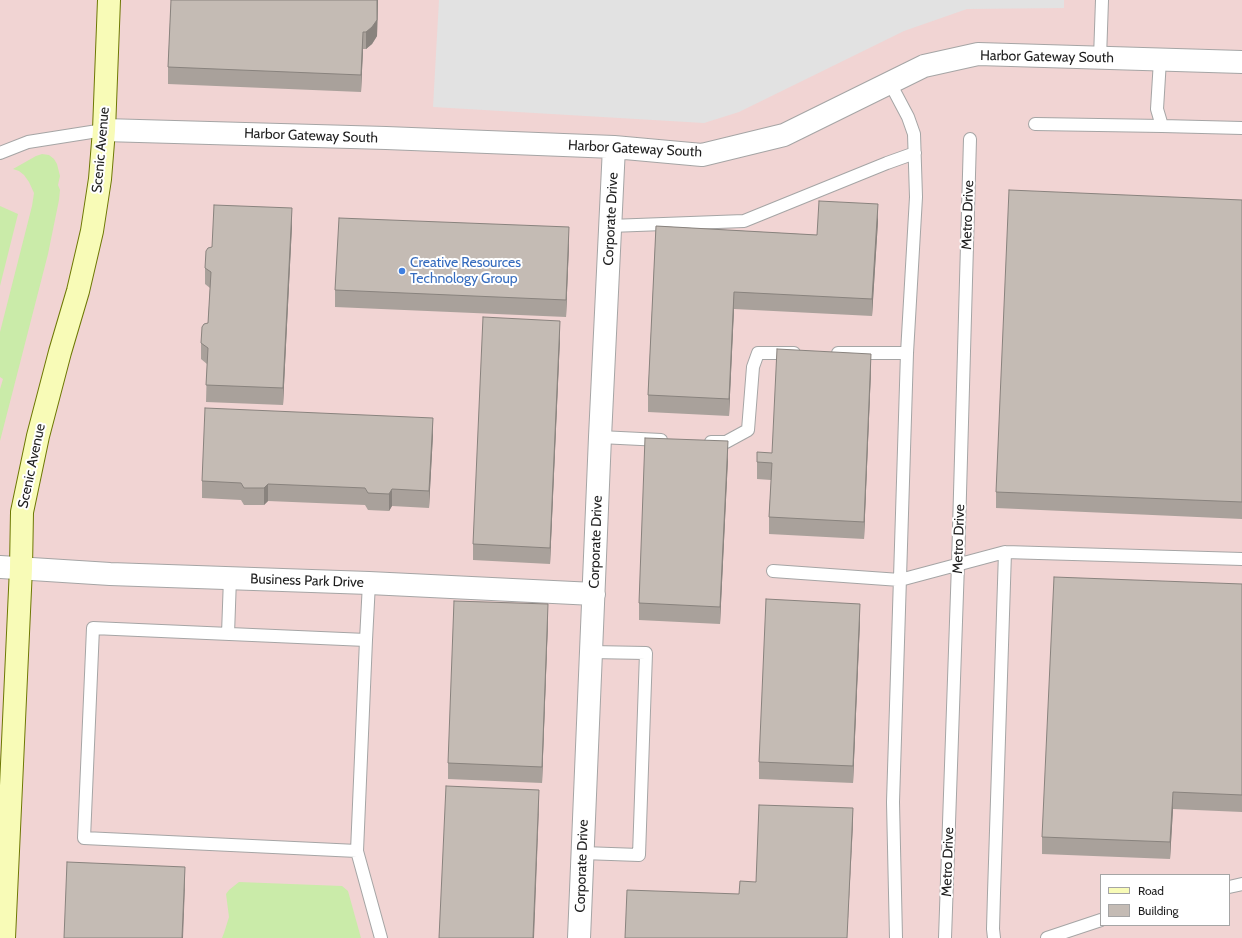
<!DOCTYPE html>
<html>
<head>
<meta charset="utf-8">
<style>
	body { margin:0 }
	#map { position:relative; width:1242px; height:938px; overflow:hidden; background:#f0ece4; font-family:Cabin,sans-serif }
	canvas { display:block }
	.legend { position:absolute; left:1100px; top:874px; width:130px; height:52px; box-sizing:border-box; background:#fff; border:1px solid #a5a5a5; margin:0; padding:5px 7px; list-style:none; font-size:12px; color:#1e1e1e }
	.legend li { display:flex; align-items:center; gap:8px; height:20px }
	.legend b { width:20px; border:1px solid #a5a5a5 }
</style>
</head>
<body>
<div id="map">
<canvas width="1242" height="938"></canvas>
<ul class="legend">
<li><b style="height:5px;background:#f8fbb7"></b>Road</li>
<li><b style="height:11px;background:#c4bbb4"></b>Building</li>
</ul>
</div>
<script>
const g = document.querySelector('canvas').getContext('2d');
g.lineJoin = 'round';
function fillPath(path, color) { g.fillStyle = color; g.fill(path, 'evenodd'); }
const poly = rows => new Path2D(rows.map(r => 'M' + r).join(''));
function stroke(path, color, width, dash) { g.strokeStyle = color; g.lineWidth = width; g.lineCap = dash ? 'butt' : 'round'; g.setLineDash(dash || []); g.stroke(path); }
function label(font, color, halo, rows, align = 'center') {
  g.font = font + ' Cabin,sans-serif'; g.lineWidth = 4; g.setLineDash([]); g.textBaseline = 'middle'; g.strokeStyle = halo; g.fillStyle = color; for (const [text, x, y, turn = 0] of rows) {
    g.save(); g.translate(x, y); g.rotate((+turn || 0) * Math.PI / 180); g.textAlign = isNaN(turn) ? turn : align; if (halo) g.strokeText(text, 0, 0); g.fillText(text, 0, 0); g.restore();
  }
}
const commercial = poly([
	[0,0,1242,0,1242,938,0,938],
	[1101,875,1229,875,1229,925,1101,925]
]);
const grass = poly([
	[42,154,49,155,54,159,57,164,60,176,58,185,60,190,59,200,48,254,0,441,0,389,3,379,0,377,0,332,32,206,34,193,29,182,24,175,19,171,13,169,36,156],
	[0,206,18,214,0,286],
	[239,882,342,886,348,891,361,938,222,938,224,933,229,917,226,894,229,890]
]);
const parking = poly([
	[439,0,1064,0,1064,8,967,9,904,31,739,112,704,123,433,107]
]);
const lane = poly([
	[1100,58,1102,0],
	[1160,60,1157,109,1162,126,1242,128],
	[890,83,908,117,914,134,916,197,907,353,893,802,896,938],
	[1035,124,1162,126],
	[0,153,28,142,104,130],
	[610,226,744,221,887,163,915,153],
	[838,353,907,353],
	[600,437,661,440],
	[711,442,726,442,748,430,753,367,758,353,794,353],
	[773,571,900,580,1005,552,1242,559],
	[369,583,366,640,93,628,84,838,357,851,381,938],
	[228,634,230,578],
	[357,851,366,640],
	[583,853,639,855,646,653,591,652],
	[1229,887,1242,884],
	[945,938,958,564,970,139],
	[994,938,993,929,994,893,1005,552],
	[1047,938,1101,920]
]);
const street = poly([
	[104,130,386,138,614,147,702,155,784,135,924,66,978,54,1242,62],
	[0,567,110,574,369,583,594,594],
	[579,938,600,437,614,147]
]);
const secondary = poly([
	[4,938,21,568,22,512,38,436,60,352,78,291,92,231,100,179,104,130,109,0]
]);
const wall = poly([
	[171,0,378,0,377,36,372,44,366,49,363,49,361,92,168,84,168,67],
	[1242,200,1242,519,996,508,996,492],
	[878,221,872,316,734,309,729,416,648,412,648,395,656,226,817,235],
	[292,225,283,405,206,402,207,364,201,359,201,343,208,323,210,288,205,284,205,268],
	[569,244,566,317,335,307,335,290],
	[560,338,550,564,473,560,473,544],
	[871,370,864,539,769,534,769,517,771,480,757,479,757,462,772,453],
	[433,434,429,508,392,506,389,511,368,510,365,505,268,501,264,505,244,505,241,500,202,498,202,481],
	[728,458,720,624,639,620,639,603],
	[1242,584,1242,812,1173,809,1170,859,1042,854,1042,837],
	[548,621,542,783,448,779,448,763],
	[860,621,853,783,759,779,759,762]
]);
const shadedWall = poly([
	[377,0,378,0,377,36,372,44,366,49,366,32],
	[363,32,363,49,361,92,361,75],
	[878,204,878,221,872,316,872,299],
	[292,208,292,225,283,405,283,388],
	[569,227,569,244,566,317,566,300],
	[734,292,734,309,729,416,729,399],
	[560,321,560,338,550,564,550,548],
	[871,354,871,370,864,539,864,522],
	[433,418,433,434,429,508,429,491],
	[728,441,728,458,720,624,720,607],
	[268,484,268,501,264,505,264,488],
	[392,489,392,506,389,511,389,494],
	[548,604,548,621,542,783,542,767],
	[860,604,860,621,853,783,853,766],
	[539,790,539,806,534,938,533,938],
	[1173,792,1173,809,1170,859,1170,842],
	[853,808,853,824,847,938],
	[185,867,185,884,183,938,182,938]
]);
const building = poly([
	[171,0,377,0,377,20,372,27,366,32,363,32,361,75,168,67,171,0],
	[1009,190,1242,200,1242,502,996,492,1009,190],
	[819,201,878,204,872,299,734,292,729,399,648,395,656,226,817,235,819,201],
	[214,205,292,208,283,388,206,385,208,348,201,343,202,327,204,324,208,323,211,272,205,268,206,251,208,248,212,247,214,205],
	[339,218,569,227,566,300,335,290,339,218],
	[483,317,560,321,550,548,473,544,483,317],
	[777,349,871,354,864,522,769,517,772,463,757,462,757,452,772,453,777,349],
	[205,408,433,418,429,491,392,489,389,494,368,493,365,488,268,484,264,488,244,488,241,483,202,481,205,408],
	[645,438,728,441,720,607,639,603,645,438],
	[1054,577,1242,584,1242,795,1173,792,1170,842,1042,837,1054,577],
	[766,599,860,604,853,766,759,762,766,599],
	[454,601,548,604,542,767,448,763,454,601],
	[446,786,539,790,533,938,439,938,446,786],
	[759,805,853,808,847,938,625,938,627,890,739,894,740,881,756,882,759,805],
	[67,862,185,867,182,938,64,938,67,862]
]);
const markers = [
	[402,271,4,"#3f7fe0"]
];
const streetNames = [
	["Harbor Gateway South",1047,57,1],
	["Harbor Gateway South",311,136,2],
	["Harbor Gateway South",635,149,3],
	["Scenic Avenue",101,150,-85],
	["Metro Drive",968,215,-88],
	["Corporate Drive",611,219,-87],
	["Scenic Avenue",32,466,-78],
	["Metro Drive",959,539,-88],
	["Corporate Drive",596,542,-88],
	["Business Park Drive",307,581,2],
	["Metro Drive",948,862,-88],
	["Corporate Drive",582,866,-88]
];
const shopNames = [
	["Creative Resources",410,263],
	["Technology Group",410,279]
];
fillPath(commercial, '#f1d4d3');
fillPath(grass, '#caeba9');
fillPath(parking, '#e2e2e2');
stroke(lane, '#a5a5a5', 14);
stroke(street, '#a5a5a5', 24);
stroke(secondary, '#6d7803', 24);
stroke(lane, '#fff', 12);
stroke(street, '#fff', 22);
stroke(secondary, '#f8fbb7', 22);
fillPath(wall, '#a9a19b');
fillPath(shadedWall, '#89837e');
fillPath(building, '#c4bbb4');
stroke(building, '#89837e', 1);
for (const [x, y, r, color] of markers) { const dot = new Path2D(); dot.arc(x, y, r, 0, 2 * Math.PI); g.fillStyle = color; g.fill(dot); stroke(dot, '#fff', 1.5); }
label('14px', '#1e1e1e', '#fff', streetNames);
label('14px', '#366cbe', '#fff', shopNames, 'left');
</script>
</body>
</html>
